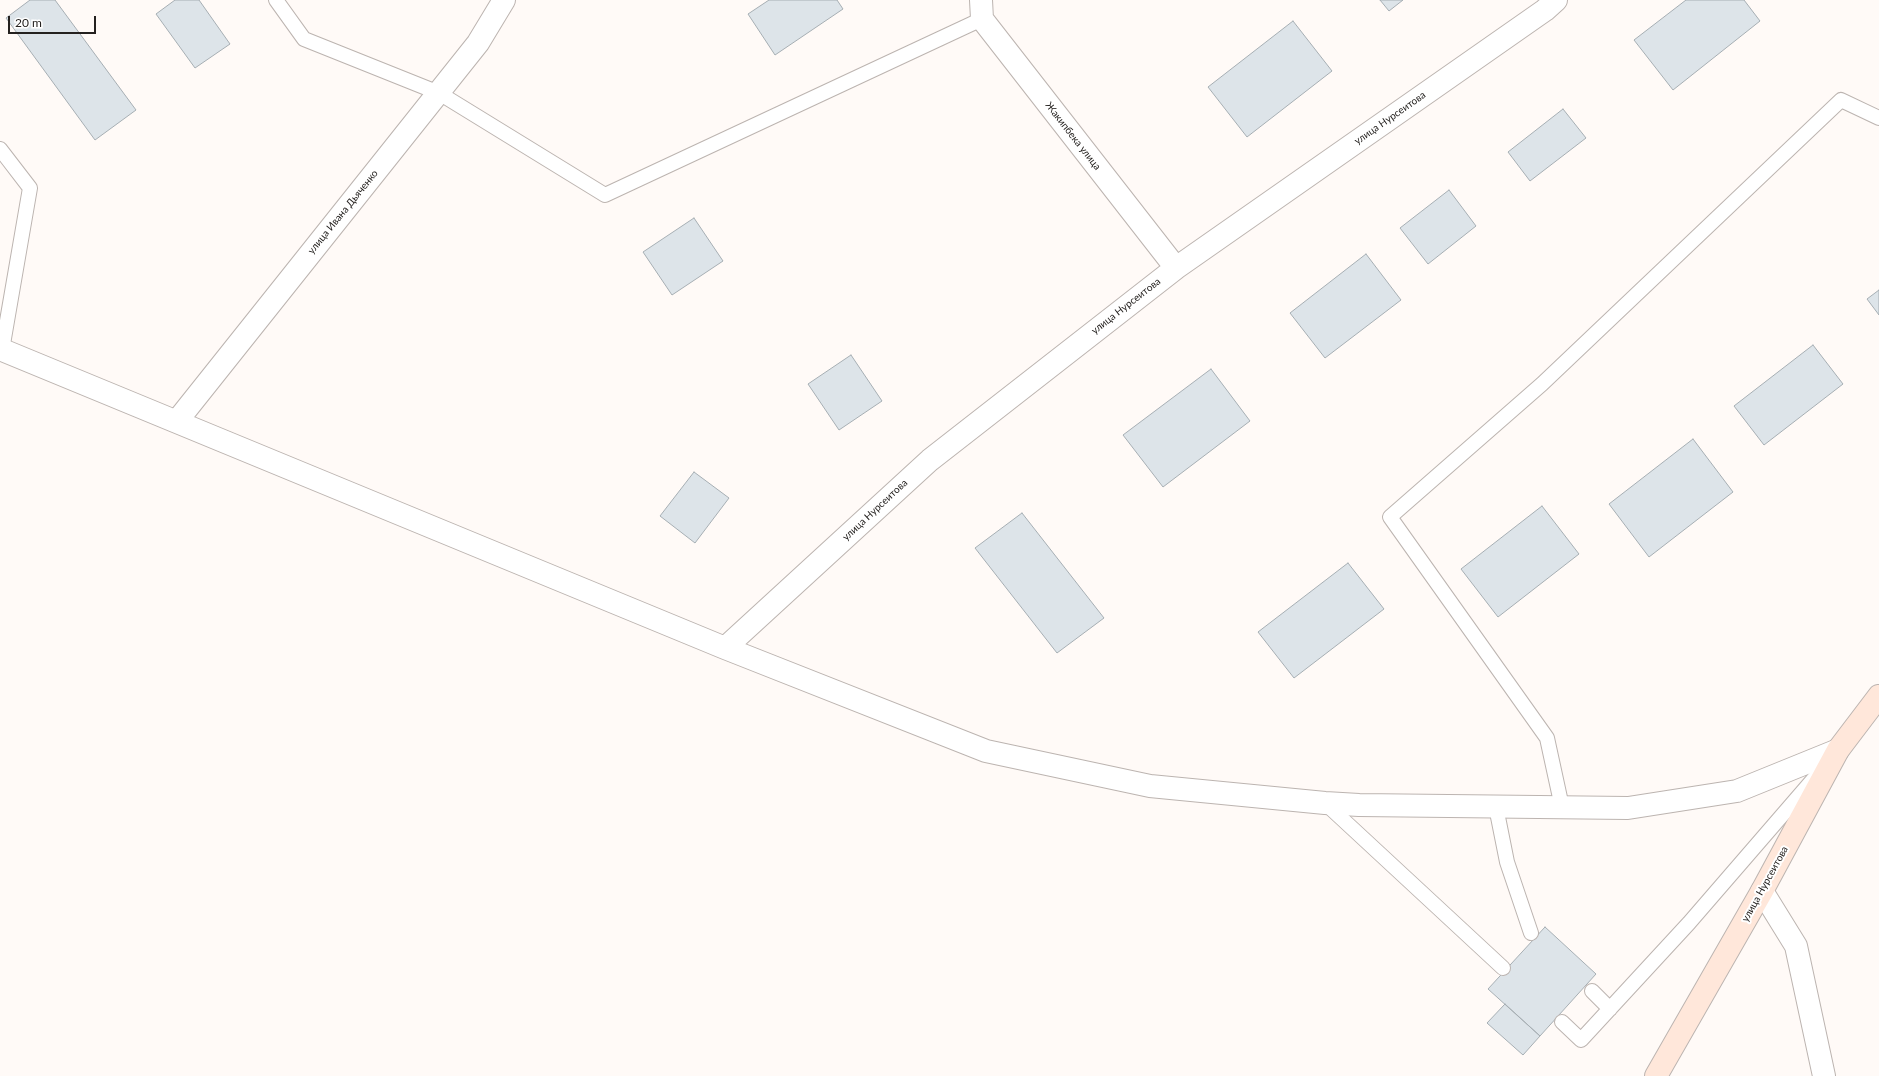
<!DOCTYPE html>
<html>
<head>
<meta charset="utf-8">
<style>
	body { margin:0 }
	#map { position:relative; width:1879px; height:1076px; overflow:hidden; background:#fffaf7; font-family:Lato,sans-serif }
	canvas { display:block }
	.scale { position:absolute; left:8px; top:16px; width:88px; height:18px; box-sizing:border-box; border:2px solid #24211f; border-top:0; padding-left:5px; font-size:12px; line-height:14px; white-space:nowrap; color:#24211f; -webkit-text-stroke:3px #fff; paint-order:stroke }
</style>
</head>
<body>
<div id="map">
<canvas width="1879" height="1076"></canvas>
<div class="scale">20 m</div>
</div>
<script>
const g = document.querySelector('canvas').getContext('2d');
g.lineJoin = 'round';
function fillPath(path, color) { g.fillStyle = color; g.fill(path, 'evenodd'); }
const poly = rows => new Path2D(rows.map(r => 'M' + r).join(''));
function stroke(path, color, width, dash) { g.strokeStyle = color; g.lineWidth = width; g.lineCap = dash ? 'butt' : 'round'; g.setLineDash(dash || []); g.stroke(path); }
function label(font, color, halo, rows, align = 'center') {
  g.font = font + ' Lato,sans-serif'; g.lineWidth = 4; g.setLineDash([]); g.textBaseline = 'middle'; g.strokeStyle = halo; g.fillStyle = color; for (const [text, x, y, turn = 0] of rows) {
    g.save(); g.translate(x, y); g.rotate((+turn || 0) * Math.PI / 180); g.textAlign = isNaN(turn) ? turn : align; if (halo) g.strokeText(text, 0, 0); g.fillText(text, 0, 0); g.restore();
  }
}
const building = poly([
	[30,0,55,0,136,110,95,140,6,18,30,0],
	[175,0,199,0,230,44,195,68,156,14,175,0],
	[769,0,837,0,843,9,775,55,748,14,769,0],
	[1380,0,1403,0,1389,11,1380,0],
	[1686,0,1744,0,1760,21,1673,90,1634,40,1686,0],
	[1293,21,1332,71,1247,137,1208,87,1293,21],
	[1563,109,1586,138,1530,181,1508,152,1563,109],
	[1449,190,1476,226,1428,264,1400,228,1449,190],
	[694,218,723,261,672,295,643,252,694,218],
	[1366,254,1401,300,1325,358,1290,313,1366,254],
	[1879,290,1879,315,1867,299,1879,290],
	[1813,345,1843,384,1764,445,1734,406,1813,345],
	[851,355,882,401,839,430,808,384,851,355],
	[1211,369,1250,421,1163,487,1123,435,1211,369],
	[1693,439,1733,492,1649,557,1609,504,1693,439],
	[694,472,729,498,695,543,660,516,694,472],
	[1542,506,1579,554,1498,617,1461,569,1542,506],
	[1022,513,1104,618,1057,653,975,548,1022,513],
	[1348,563,1384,609,1294,678,1258,632,1348,563],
	[1545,927,1596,974,1540,1036,1488,989,1545,927],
	[1505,1004,1540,1036,1523,1055,1487,1023,1505,1004]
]);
const service = poly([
	[276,0,304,39,439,93,605,195,982,19],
	[0,149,30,188,2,350],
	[1325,803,1503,968],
	[1496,807,1507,862,1531,933],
	[1562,807,1547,738,1390,517,1542,384,1841,100,1879,118],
	[1592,991,1610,1009],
	[1562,1022,1581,1040,1689,923,1817,775]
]);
const minor = poly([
	[981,0,982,19,1176,268],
	[0,349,725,648,986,751,1150,786,1325,803,1359,805,1628,808,1737,791,1838,750],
	[177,421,478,43,504,0],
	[725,648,930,460,1176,268,1545,10,1556,0],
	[1762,891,1796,946,1824,1076]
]);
const secondary = poly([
	[1656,1076,1762,891,1838,750,1879,696]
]);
const streetNames = [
	["улица Нурсеитова",1390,118,-35],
	["Жакипбека улица",1073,136,52],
	["улица Ивана Дьяченко",343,212,-51],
	["улица Нурсеитова",1126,306,-38],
	["улица Нурсеитова",875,510,-43],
	["улица Нурсеитова",1765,884,-61]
];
fillPath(building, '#dde4e9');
stroke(building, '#a6aeb3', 1);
stroke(service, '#bcb4b0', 16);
stroke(minor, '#bcb4b0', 24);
stroke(secondary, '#bcb4b0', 24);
stroke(service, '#fff', 14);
stroke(minor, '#fff', 22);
stroke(secondary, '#ffe7da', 22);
label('10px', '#24211f', '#fff', streetNames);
</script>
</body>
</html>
